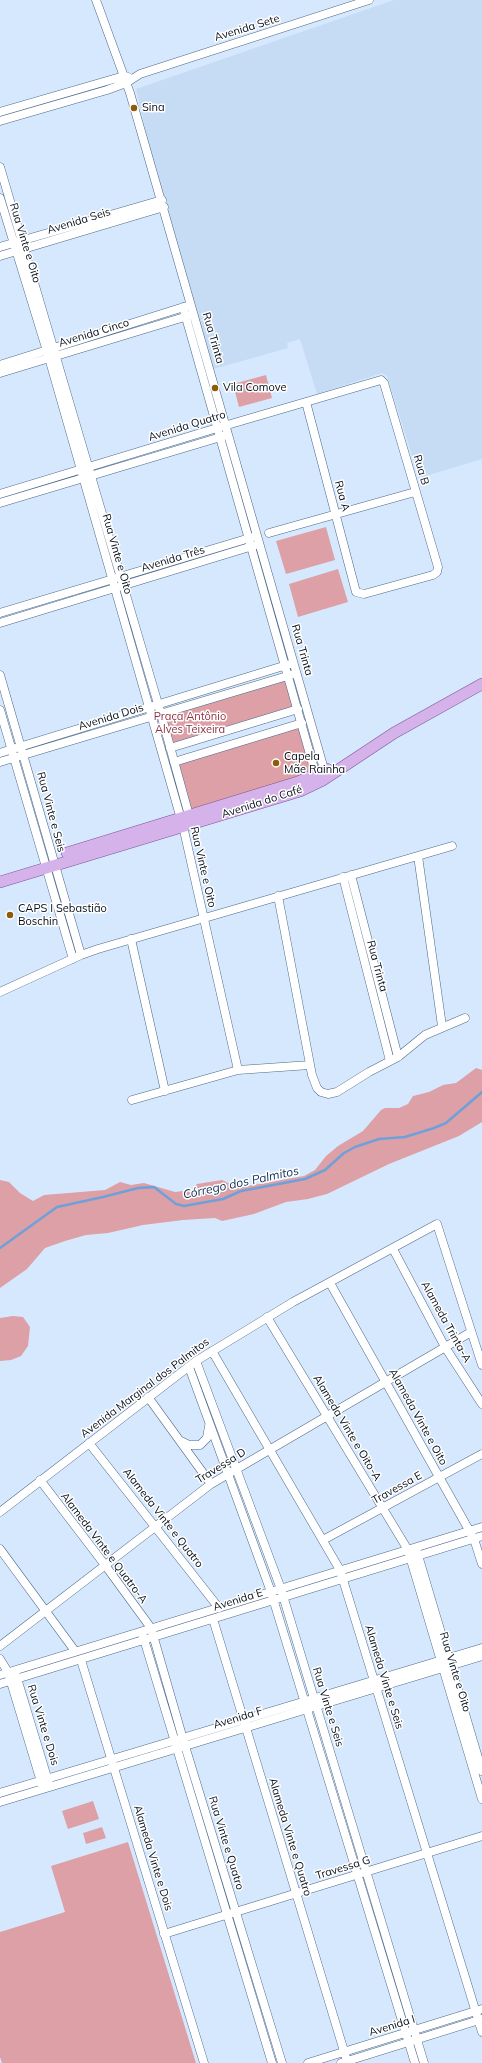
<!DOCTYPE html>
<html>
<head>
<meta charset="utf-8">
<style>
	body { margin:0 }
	canvas { display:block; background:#d6e8fe }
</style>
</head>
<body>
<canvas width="482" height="2063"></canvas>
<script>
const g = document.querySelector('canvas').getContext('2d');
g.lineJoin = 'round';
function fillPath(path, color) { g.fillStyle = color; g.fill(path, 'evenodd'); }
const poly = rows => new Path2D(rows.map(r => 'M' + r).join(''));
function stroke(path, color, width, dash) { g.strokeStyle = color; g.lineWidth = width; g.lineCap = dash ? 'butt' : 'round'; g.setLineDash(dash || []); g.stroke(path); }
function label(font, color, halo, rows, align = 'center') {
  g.font = font + ' Mulish,sans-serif'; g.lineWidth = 3; g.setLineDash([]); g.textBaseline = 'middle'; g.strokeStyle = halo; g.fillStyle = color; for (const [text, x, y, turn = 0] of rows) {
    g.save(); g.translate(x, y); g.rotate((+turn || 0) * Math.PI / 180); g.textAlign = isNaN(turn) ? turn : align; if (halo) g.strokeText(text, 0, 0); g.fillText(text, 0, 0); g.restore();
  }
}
const built = poly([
	[394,0,482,0,482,459,419,478,387,376,382,373,317,394,300,339,287,343,288,348,210,370,162,200,136,89]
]);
const green = poly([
	[266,375,272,398,239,407,233,384],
	[326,527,335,560,286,574,276,541],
	[338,569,348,602,298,617,289,584],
	[289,675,298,709,170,748,161,714],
	[302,723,316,775,189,815,174,762],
	[476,1068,482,1070,482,1122,459,1136,389,1164,327,1194,308,1199,286,1202,254,1214,222,1221,215,1218,183,1220,143,1225,108,1233,86,1235,65,1241,45,1248,27,1269,0,1288,0,1180,9,1182,20,1193,33,1201,44,1195,105,1190,120,1182,131,1185,144,1183,175,1192,191,1190,197,1184,222,1180,228,1183,235,1182,242,1187,304,1176,315,1170,326,1156,338,1146,363,1131,381,1110,385,1108,399,1108,408,1104,413,1096,429,1092,443,1085,456,1083],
	[13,1316,23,1317,30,1327,28,1346,21,1356,11,1360,0,1361,0,1318],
	[93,1801,99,1819,68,1829,62,1811],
	[102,1827,106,1838,86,1844,83,1833],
	[128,1842,196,2063,2,2063,0,2057,0,1932,65,1912,51,1866]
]);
const stream = poly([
	[0,1248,57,1207,103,1197,138,1188,154,1187,176,1204,184,1206,223,1199,241,1191,305,1179,325,1170,344,1153,355,1147,379,1139,405,1137,434,1128,446,1123,482,1092]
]);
const minor = poly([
	[96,0,130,93,326,776],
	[0,112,124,76,128,77],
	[0,121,107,90,126,83,140,74,369,0],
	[0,167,161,714,190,819],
	[0,198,47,351,183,826,238,1070],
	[0,247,162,200],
	[0,256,164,207],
	[183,307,317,779],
	[0,365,187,306],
	[0,373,191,315],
	[0,494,217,428,381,380,384,383,438,567,437,572,433,575,364,594,356,592,306,402],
	[0,503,224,436],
	[269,533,415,492],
	[0,613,253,537],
	[0,623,256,545],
	[0,675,81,955],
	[0,710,73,959],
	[170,748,298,709],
	[0,753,290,664],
	[0,762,294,674],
	[174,762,302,723],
	[418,856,442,1026],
	[351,875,398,1057],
	[343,877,390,1061],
	[278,896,312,1075,317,1088,321,1092,328,1094,337,1092,369,1072,398,1057,425,1035,465,1018],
	[131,939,165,1091],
	[0,992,81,955,98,949,452,846],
	[132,1100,238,1070,310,1065],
	[393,1249,445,1347,482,1404],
	[330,1283,474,1539,482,1564],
	[267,1317,408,1550,482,1799],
	[212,1351,340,1570,482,2032],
	[196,1361,281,1589,424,2063],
	[189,1367,271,1592,415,2063],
	[148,1397,211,1484],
	[181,1441,189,1445,200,1445,207,1438,209,1426],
	[89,1443,219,1608],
	[40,1480,105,1565,151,1628,185,1746,282,2063],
	[0,1512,196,1361,293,1302,437,1224,482,1365],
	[323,1540,482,1454],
	[0,1549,75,1651],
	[417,1552,482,1771],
	[213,1619,347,2061],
	[143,1636,272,2063],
	[0,1646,211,1484,471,1332],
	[0,1659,8,1672,42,1785],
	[81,1660,204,2063],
	[0,1675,482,1527],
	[16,1675,49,1784],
	[0,1684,482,1536],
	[0,1793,482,1648],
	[0,1802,482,1656],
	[164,1934,482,1836],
	[308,2063,482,2009],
	[341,2063,482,2019]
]);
const major = poly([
	[67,853,298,782,327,769],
	[0,882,300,791,323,780,394,733,482,684]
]);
const markers = [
	[134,108,4,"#8e5c08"],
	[215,388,4,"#8e5c08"],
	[276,763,4,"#8e5c08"],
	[10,915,4,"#8e5c08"]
];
const streetNames = [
	["Avenida Sete",247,28,-17],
	["Avenida Seis",79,221,-17],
	["Rua Vinte e Oito",25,243,73],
	["Avenida Cinco",94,333,-17],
	["Rua Trinta",213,338,74],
	["Avenida Quatro",187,426,-17],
	["Rua B",421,470,74],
	["Rua A",342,496,75],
	["Rua Vinte e Oito",117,554,74],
	["Avenida Três",173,559,-17],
	["Rua Trinta",302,650,74],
	["Avenida Dois",111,717,-17],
	["Avenida do Café",262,802,-18],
	["Rua Vinte e Seis",51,812,75],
	["Rua Vinte e Oito",203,867,77],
	["Rua Trinta",377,966,75],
	["Alameda Trinta-A",446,1322,61],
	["Avenida Marginal dos Palmitos",145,1388,-37],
	["Alameda Vinte e Oito",418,1417,61],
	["Alameda Vinte e Oito-A",347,1428,59],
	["Travessa D",221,1466,-32],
	["Travessa E",397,1488,-29],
	["Alameda Vinte e Quatro",163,1518,52],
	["Alameda Vinte e Quatro-A",104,1548,53],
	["Avenida E",238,1600,-17],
	["Rua Vinte e Oito",455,1672,73],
	["Alameda Vinte e Seis",384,1677,73],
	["Rua Vinte e Seis",328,1707,73],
	["Avenida F",238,1718,-17],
	["Rua Vinte e Dois",43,1725,73],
	["Alameda Vinte e Quatro",290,1837,73],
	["Rua Vinte e Quatro",226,1843,73],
	["Alameda Vinte e Dois",153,1858,73],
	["Travessa G",343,1868,-17],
	["Avenida I",392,2026,-17]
];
const poiNames = [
	["Sina",142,108],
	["Vila Comove",223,388],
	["Capela",284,757],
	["Mãe Rainha",284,770],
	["CAPS I Sebastião",18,909],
	["Boschin",18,922]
];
const parkNames = [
	["Praça Antônio",190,717],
	["Alves Teixeira",190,730]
];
const waterNames = [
	["Córrego dos Palmitos",241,1183,-12]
];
fillPath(built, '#c6dbf4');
fillPath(green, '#dda0a6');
stroke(stream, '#6ea0d9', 2.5);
stroke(minor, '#4e6988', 9);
stroke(major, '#7a5698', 12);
stroke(minor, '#fff', 8);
stroke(major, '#d6b2eb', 11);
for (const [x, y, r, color] of markers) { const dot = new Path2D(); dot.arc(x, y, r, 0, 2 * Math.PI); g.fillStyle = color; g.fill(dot); stroke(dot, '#fff', 1.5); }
label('11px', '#040d18', '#fff', streetNames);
label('11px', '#040d18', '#fff', poiNames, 'left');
label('11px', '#8e2e41', '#fff', parkNames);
label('italic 12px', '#0c3055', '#fff', waterNames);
</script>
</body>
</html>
